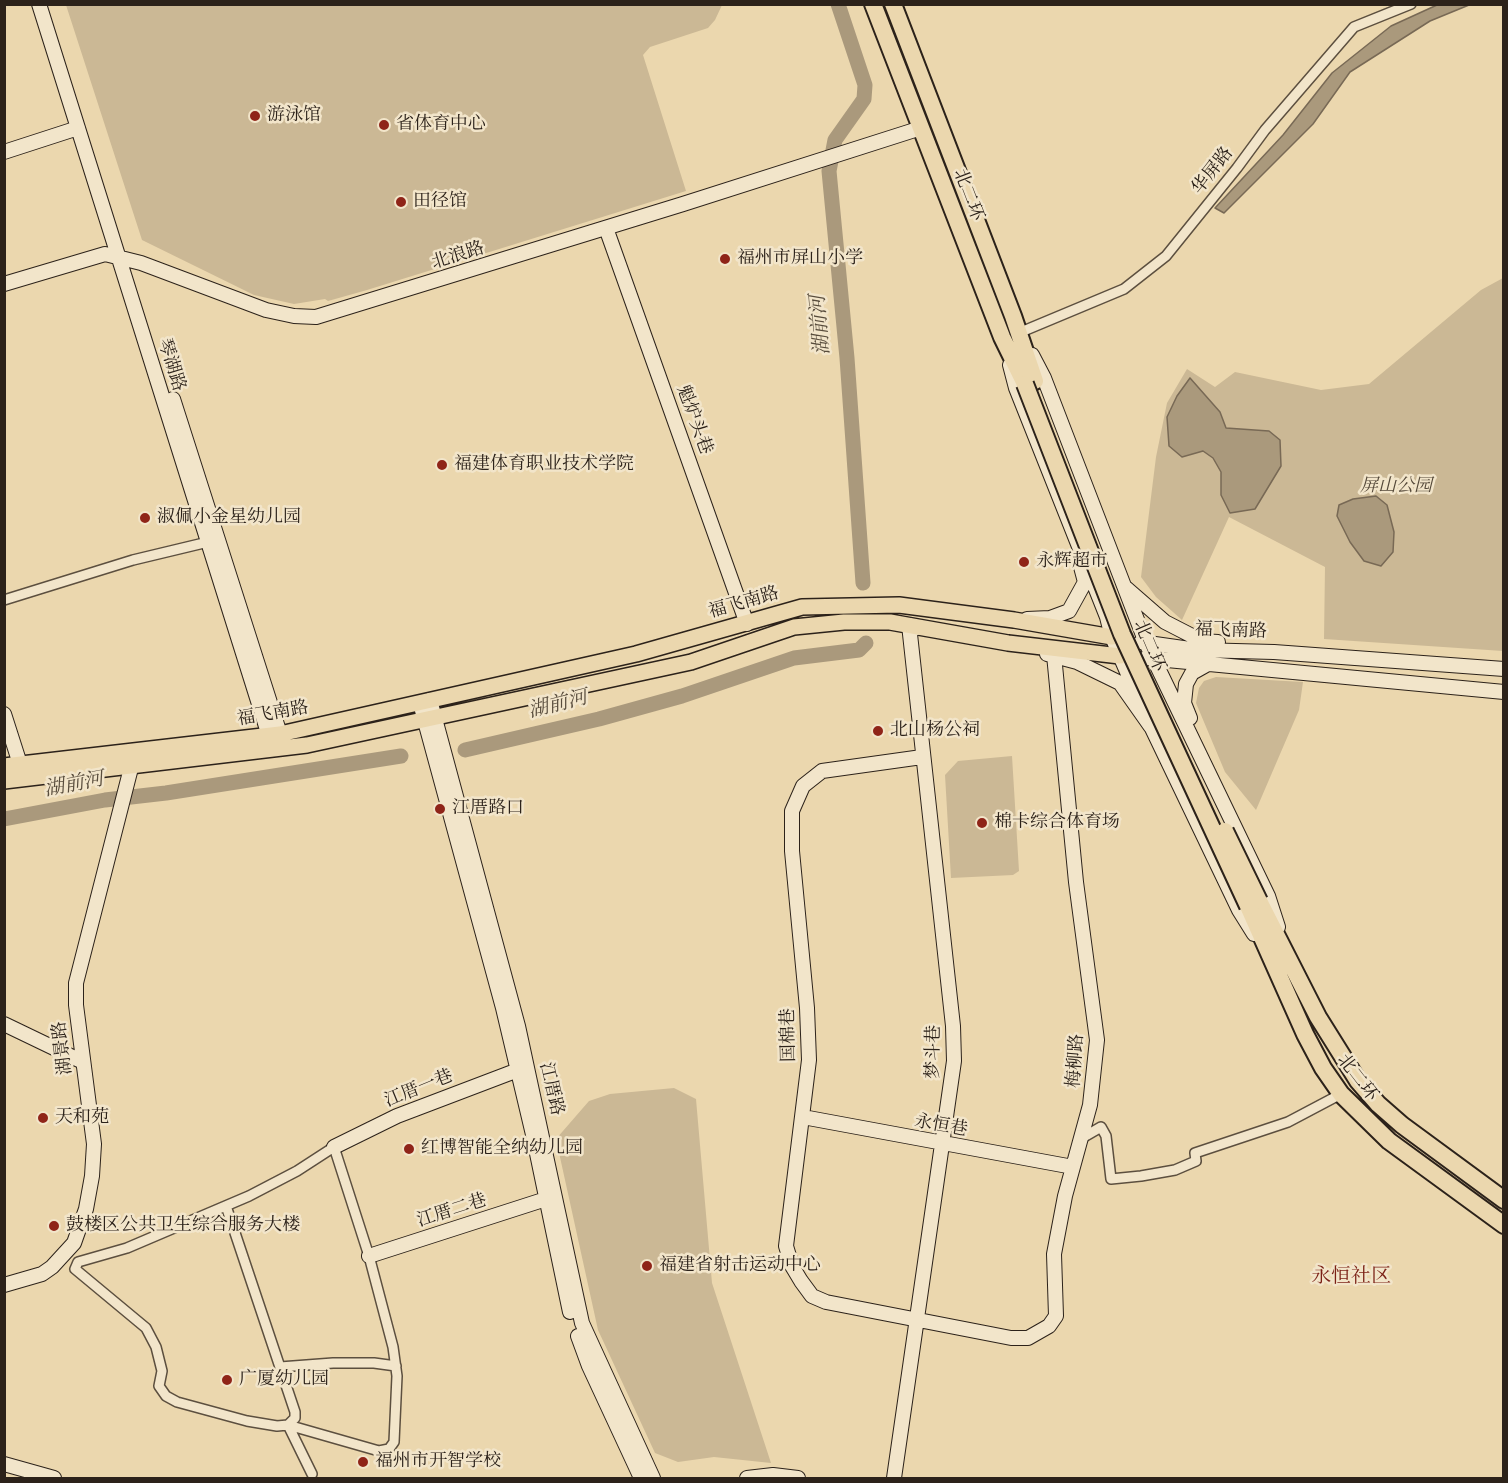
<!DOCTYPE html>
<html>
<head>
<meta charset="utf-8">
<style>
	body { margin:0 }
	#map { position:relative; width:1508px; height:1483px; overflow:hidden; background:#ebd7ae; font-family:Alegreya,serif }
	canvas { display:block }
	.frame { position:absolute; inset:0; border:6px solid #2c221a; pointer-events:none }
</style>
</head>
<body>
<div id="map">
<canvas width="1508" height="1483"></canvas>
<div class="frame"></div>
</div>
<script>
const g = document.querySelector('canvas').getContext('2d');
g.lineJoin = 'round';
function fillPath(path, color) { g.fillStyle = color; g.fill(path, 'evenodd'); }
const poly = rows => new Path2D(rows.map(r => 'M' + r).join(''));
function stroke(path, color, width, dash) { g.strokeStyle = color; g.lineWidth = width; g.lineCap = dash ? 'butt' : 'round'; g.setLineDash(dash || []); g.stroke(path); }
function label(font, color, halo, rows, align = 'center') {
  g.font = font + ' Alegreya,"Noto Serif SC",serif'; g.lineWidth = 5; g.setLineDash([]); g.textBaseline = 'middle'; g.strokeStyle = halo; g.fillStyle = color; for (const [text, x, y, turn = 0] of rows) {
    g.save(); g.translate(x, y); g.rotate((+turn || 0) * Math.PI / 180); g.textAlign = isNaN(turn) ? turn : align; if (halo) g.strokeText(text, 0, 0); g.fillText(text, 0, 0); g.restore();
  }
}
const green = poly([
	[66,5,66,4,722,5,715,20,708,28,650,47,643,55,686,191,367,290,328,301,325,299,294,304,254,295,142,240],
	[1503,278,1503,651,1324,639,1325,567,1229,517,1182,620,1156,597,1141,577,1156,457,1167,403,1187,369,1215,387,1235,372,1321,390,1369,384,1481,290],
	[1216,677,1303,682,1299,710,1256,810,1225,772,1196,703,1199,688,1204,681],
	[1012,756,1019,871,1013,875,951,878,945,775,958,761],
	[674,1088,696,1099,712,1283,771,1463,714,1457,678,1462,655,1453,598,1330,556,1139,589,1101,610,1094]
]);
const water = poly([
	[1437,5,1469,5,1430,21,1350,72,1313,124,1224,213,1215,208,1283,135,1332,73,1391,26,1437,5],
	[1190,378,1220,412,1226,428,1269,431,1280,440,1281,466,1255,509,1230,513,1221,495,1221,472,1213,458,1203,451,1182,457,1169,446,1167,417,1177,396,1190,378],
	[1376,496,1387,505,1394,532,1393,552,1381,566,1364,561,1350,542,1337,516,1339,505,1353,499,1376,496]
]);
const river = poly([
	[838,4,865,85,864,99,835,140,829,171,847,358,863,583],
	[465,750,599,719,682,696,794,658,859,650,866,643],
	[4,819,105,800,166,793,401,756]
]);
const street = poly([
	[1021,332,1124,289,1166,256,1237,168,1265,130,1354,27,1411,4],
	[4,600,133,560,208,542],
	[1082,1138,1101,1127,1106,1136,1111,1179,1141,1176,1175,1170,1196,1161,1195,1153,1288,1122,1341,1094],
	[226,1206,295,1412,295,1418,288,1425,277,1426,247,1421,177,1402,166,1396,159,1386,162,1371,156,1347,146,1328,75,1269,78,1262,127,1248,249,1196,297,1171,334,1147,369,1256,393,1347,397,1376,394,1442,389,1449,379,1451,288,1425],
	[280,1367,333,1363,374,1363,396,1366],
	[288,1425,312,1474]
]);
const secondary = poly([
	[39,4,269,736],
	[4,152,78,128],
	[606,228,747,624],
	[4,284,105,254,141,263,266,310,294,316,316,317,683,204,921,128],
	[1032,355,1044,378,1146,643,1268,896,1278,927],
	[1010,365,1016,388,1107,617,1112,637,1140,702],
	[173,399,280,734],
	[1126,588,1165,622,1202,641,1218,642],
	[1027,619,1050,618,1069,611,1085,582,1081,567],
	[1141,642,1197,650,1274,652,1504,669],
	[1047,654,1077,662,1120,683,1151,727],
	[1146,658,1504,692],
	[430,700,518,1026,582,1323,653,1478],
	[420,703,503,1008,534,1139,570,1312],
	[4,714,20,764],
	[1190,718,1184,703,1186,684,1192,673,1208,664],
	[1148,720,1239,910,1254,934],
	[922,757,822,771,803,786,792,811,792,851,807,1008,809,1060,786,1246,792,1266,801,1281,812,1296,826,1302,1011,1338,1028,1338,1049,1326,1056,1316,1054,1254,1065,1196,1090,1105,1097,1040,1076,882,1054,655],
	[4,1024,83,1062],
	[803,1117,1073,1167],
	[334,1147,397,1116,518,1070],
	[369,1256,546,1199],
	[4,1285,42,1274,52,1267,74,1243,86,1209,92,1176,94,1144,76,1005,76,983,131,768],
	[578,1336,589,1366,641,1478],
	[4,1464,54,1478],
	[747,1478,773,1475,798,1478],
	[894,1478,954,1061,953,1026,909,625,917,628]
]);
const primary = poly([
	[4,766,280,734,636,654,802,607,899,605,1014,620,1112,637],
	[4,781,307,745,691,662,794,627,844,622,890,622,1008,643,1120,656]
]);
const highway = poly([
	[873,4,1002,337,1025,384],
	[893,4,1013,316,1035,381],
	[1259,901,1318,1017,1358,1081,1378,1104,1402,1125,1504,1200],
	[1248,906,1305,1034,1323,1068,1341,1094,1389,1141,1504,1225]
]);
const highwayBridge = poly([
	[1025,384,1122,634,1248,906],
	[1225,831,1259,901]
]);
const markers = [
	[255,116,6,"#8f2418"],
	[384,125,6,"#8f2418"],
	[401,202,6,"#8f2418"],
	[725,259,6,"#8f2418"],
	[442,465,6,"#8f2418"],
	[145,518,6,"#8f2418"],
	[1024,562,6,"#8f2418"],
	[878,731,6,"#8f2418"],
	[440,809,6,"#8f2418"],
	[982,823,6,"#8f2418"],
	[43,1118,6,"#8f2418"],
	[409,1149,6,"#8f2418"],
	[54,1226,6,"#8f2418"],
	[647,1266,6,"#8f2418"],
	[227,1380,6,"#8f2418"],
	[363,1462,6,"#8f2418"]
];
const poiNames = [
	["游泳馆",267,116],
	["省体育中心",396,125],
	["田径馆",413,202],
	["福州市屏山小学",737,259],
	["福建体育职业技术学院",454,465],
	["淑佩小金星幼儿园",157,518],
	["永辉超市",1036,562],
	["北山杨公祠",890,731],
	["江厝路口",452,809],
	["棉卡综合体育场",994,823],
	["天和苑",55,1118],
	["红博智能全纳幼儿园",421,1149],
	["鼓楼区公共卫生综合服务大楼",66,1226],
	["福建省射击运动中心",659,1266],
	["广厦幼儿园",239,1380],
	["福州市开智学校",375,1462]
];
const streetNames = [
	["华屏路",1213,171,-52],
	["北二环",968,195,69],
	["北浪路",458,256,-17],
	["琴湖路",171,365,73],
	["魁炉头巷",694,420,70],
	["福飞南路",744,603,-16],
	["福飞南路",1231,631,2],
	["北二环",1149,646,67],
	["福飞南路",273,714,-10],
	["国棉巷",789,1035,-91],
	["湖景路",63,1048,-97],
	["梦斗巷",934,1052,-89],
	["梅柳路",1076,1061,-86],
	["北二环",1357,1078,52],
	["江厝一巷",419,1089,-22],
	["江厝路",551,1089,77],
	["永恒巷",941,1126,10],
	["江厝二巷",452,1211,-18]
];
const parkNames = [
	["屏山公园",1396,487]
];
const waterNames = [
	["湖前河",821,325,-95],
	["湖前河",558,705,-14],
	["湖前河",74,785,-11]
];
const neighbourhoodNames = [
	["永恒社区",1351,1277]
];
fillPath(green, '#cbb895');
fillPath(water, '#aa997c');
stroke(water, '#786955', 1.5);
stroke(river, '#aa997c', 15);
stroke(street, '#5c4f3f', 12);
stroke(secondary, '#2c221a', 16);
stroke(primary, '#2c221a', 18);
stroke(highway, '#2c221a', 20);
stroke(street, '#f2e5ca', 9);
stroke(secondary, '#f2e5ca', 14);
stroke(primary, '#ebd7ae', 15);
stroke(highway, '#ebd7ae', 16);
stroke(highwayBridge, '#2c221a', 20, []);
stroke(highwayBridge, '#ebd7ae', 16);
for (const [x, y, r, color] of markers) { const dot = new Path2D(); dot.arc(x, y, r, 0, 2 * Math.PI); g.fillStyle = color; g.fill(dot); stroke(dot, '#f2e5ca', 2); }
label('18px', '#2c221a', '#f2e5ca', poiNames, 'left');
label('18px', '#2c221a', '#f2e5ca', streetNames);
label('italic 18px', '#544839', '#f2e5ca', parkNames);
label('italic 20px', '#584c3c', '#f2e5ca', waterNames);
label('20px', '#7a1f14', '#f2e5ca', neighbourhoodNames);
</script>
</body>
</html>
